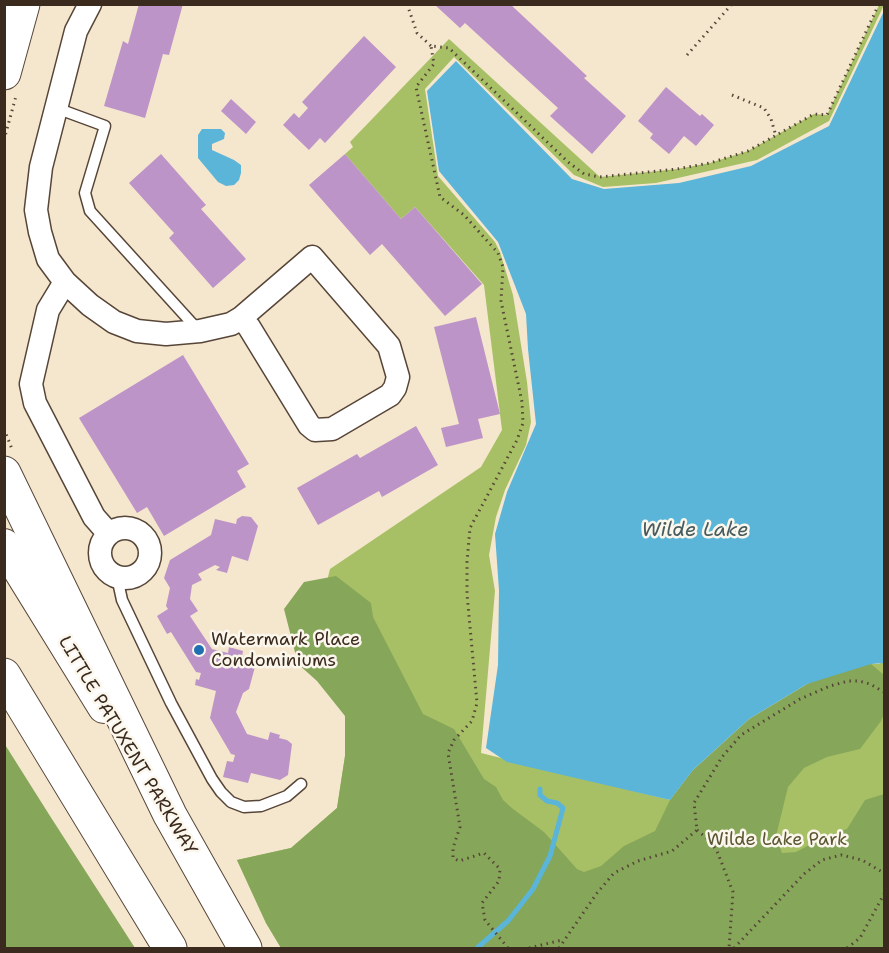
<!DOCTYPE html>
<html>
<head>
<meta charset="utf-8">
<style>
	body { margin:0 }
	#map { position:relative; width:889px; height:953px; overflow:hidden; background:#f5e6ce; font-family:"Shantell Sans",sans-serif }
	canvas { display:block }
	.frame { position:absolute; inset:0; border:6px solid #3b2a1e; pointer-events:none }
</style>
</head>
<body>
<div id="map">
<canvas width="889" height="953"></canvas>
<div class="frame"></div>
</div>
<script>
const g = document.querySelector('canvas').getContext('2d');
g.lineJoin = 'round';
function fillPath(path, color) { g.fillStyle = color; g.fill(path, 'evenodd'); }
const poly = rows => new Path2D(rows.map(r => 'M' + r).join(''));
function stroke(path, color, width, dash) { g.strokeStyle = color; g.lineWidth = width; g.lineCap = dash ? 'butt' : 'round'; g.setLineDash(dash || []); g.stroke(path); }
function label(font, color, halo, rows, align = 'center') {
  g.font = font + ' "Shantell Sans",sans-serif'; g.lineWidth = 5; g.setLineDash([]); g.textBaseline = 'middle'; g.strokeStyle = halo; g.fillStyle = color; for (const [text, x, y, turn = 0] of rows) {
    g.save(); g.translate(x, y); g.rotate((+turn || 0) * Math.PI / 180); g.textAlign = isNaN(turn) ? turn : align; if (halo) g.strokeText(text, 0, 0); g.fillText(text, 0, 0); g.restore();
  }
}
const green = poly([
	[879,5,884,5,829,121,757,160,656,183,603,187,574,175,454,57,425,89,438,176,495,242,500,252,513,295,527,382,531,422,526,445,505,490,496,517,489,555,495,591,481,753,670,800,693,770,859,663,878,664,884,662,884,948,281,948,266,923,237,860,291,848,337,808,345,756,345,716,320,609,330,569,481,467,502,430,484,285,415,207,401,219,345,154,353,147,350,142,449,39,600,177,677,169,710,163,748,151,814,114,827,115]
]);
const forest = poly([
	[336,576,371,603,373,617,423,714,454,729,484,779,496,787,503,800,513,809,544,832,577,869,584,872,601,866,624,846,655,831,670,800,693,770,749,719,807,684,837,670,871,664,884,675,884,714,881,721,860,749,827,757,804,768,788,787,776,836,782,853,796,852,824,837,847,829,865,800,884,794,884,948,281,948,266,923,237,860,291,848,337,808,345,756,345,716,317,681,298,664,284,609,304,582],
	[4,743,50,816,135,948,5,948]
]);
const water = poly([
	[884,11,884,663,871,664,807,684,749,719,693,770,670,800,507,762,486,748,498,665,499,590,495,534,507,492,536,424,528,349,526,314,498,242,439,171,427,91,456,61,572,179,604,189,679,183,751,166,829,126],
	[202,129,221,129,225,133,224,139,212,144,212,150,234,160,241,165,241,173,239,180,234,185,226,186,218,182,198,158,198,135]
]);
const stream = poly([
	[477,948,508,921,533,889,550,856,563,808,557,803,547,801,540,795,540,789]
]);
const building = poly([
	[139,4,183,4,169,55,163,54,145,118,104,106,123,41,128,44],
	[434,4,510,4,587,76,584,78,626,116,592,154,550,116,558,108,465,23,460,28],
	[364,36,396,67,325,143,320,138,309,150,283,125,294,113,299,118,308,108,302,102],
	[666,87,700,116,702,114,714,125,696,146,684,136,669,154,650,138,653,134,638,121],
	[231,99,256,122,246,134,221,111],
	[161,154,206,205,201,209,246,259,213,288,169,238,174,233,129,183],
	[345,154,401,219,415,207,482,284,445,316,382,244,370,255,309,185],
	[476,317,500,414,478,419,483,438,446,447,441,428,459,424,434,327],
	[183,355,249,464,237,471,246,487,164,536,147,507,137,513,79,418],
	[416,426,438,465,382,497,379,491,318,525,297,488,357,454,360,458],
	[242,516,251,517,258,526,248,561,232,556,227,573,216,570,220,567,215,565,198,574,202,580,192,585,190,599,198,611,190,616,212,649,228,653,229,647,243,651,242,656,252,658,256,663,249,689,243,693,236,712,247,734,268,740,270,732,280,735,279,738,287,740,292,744,288,775,280,780,251,773,248,783,223,777,227,761,233,762,235,755,231,754,210,718,216,691,195,685,196,679,199,680,201,673,196,672,171,632,167,634,157,616,168,609,166,606,170,588,164,578,170,560,211,535,215,519,236,524,237,519]
]);
const path = poly([
	[407,4,417,33,431,46],
	[687,55,732,4],
	[732,95,764,108,771,119,776,136],
	[4,140,16,96],
	[4,429,12,449],
	[697,830,709,840,717,851,733,892,729,948],
	[508,948,485,920,482,903,499,881,500,869,484,853,459,861,453,858,453,848,460,827,448,753,454,740,472,721,477,703,467,594,467,562,470,528,517,440,523,423,522,402,501,301,503,267,498,253,464,215,440,197,416,87,434,64,431,46,449,48,568,162,584,174,600,177,677,169,710,163,748,151,814,114,827,115,879,4],
	[529,948,562,940],
	[559,948,597,893,614,873,638,861,672,851,697,830,694,803,722,757,741,735,800,699,830,686,848,681,859,681,870,684,884,692],
	[734,948,804,874,822,860,841,855,862,860,884,873],
	[847,948,860,938,884,894]
]);
const lane = poly([
	[56,108,105,126,85,193,90,211,199,331],
	[117,577,122,600,171,703,212,779,221,792,231,802,244,807,261,806,287,796,301,784]
]);
const street = poly([
	[90,4,76,31,41,167,36,210,40,232,48,259,65,282,48,310,31,384,35,403,94,517,109,534],
	[65,282,90,305,114,322,137,331,166,334,200,331,231,324,241,318,249,327,309,425,315,430,332,429,390,395,395,388,398,377,389,346,312,257,241,318],
	'100 553a25 25 0 1 1 50 0a25 25 0 1 1-50 0Z'
]);
const secondary = poly([
	[4,545,104,707]
]);
const primary = poly([
	[4,73,23,4],
	[4,473,170,815,245,948],
	[4,675,170,948]
]);
const markers = [
	[199,650,6,"#1f6fb2"]
];
const poiNames = [
	["Watermark Place",211,640],
	["Condominiums",211,661]
];
const streetNames = [
	["LITTLE PATUXENT PARKWAY",127,746,59]
];
const parkNames = [
	["Wilde Lake Park",777,840]
];
const waterNames = [
	["Wilde Lake",695,531]
];
fillPath(green, '#a8c065');
fillPath(forest, '#86a65a');
fillPath(water, '#5ab5d8');
stroke(stream, '#5ab5d8', 5);
fillPath(building, '#bd94c7');
stroke(lane, '#574638', 13);
stroke(street, '#574638', 25);
stroke(secondary, '#574638', 34);
stroke(primary, '#574638', 35);
stroke(path, '#574638', 3, [1.5, 4.5]);
stroke(lane, '#fff', 10);
stroke(street, '#fff', 22);
stroke(secondary, '#fff', 32);
stroke(primary, '#fff', 33);
for (const [x, y, r, color] of markers) { const dot = new Path2D(); dot.arc(x, y, r, 0, 2 * Math.PI); g.fillStyle = color; g.fill(dot); stroke(dot, '#fbf7ec', 2); }
label('18px', '#3b2a1e', '#fbf7ec', poiNames, 'left');
label('18px', '#3b2a1e', '#fbf7ec', streetNames);
label('18px', '#5c5733', '#fbf7ec', parkNames);
label('italic 20px', '#465b5f', '#fbf7ec', waterNames);
</script>
</body>
</html>
